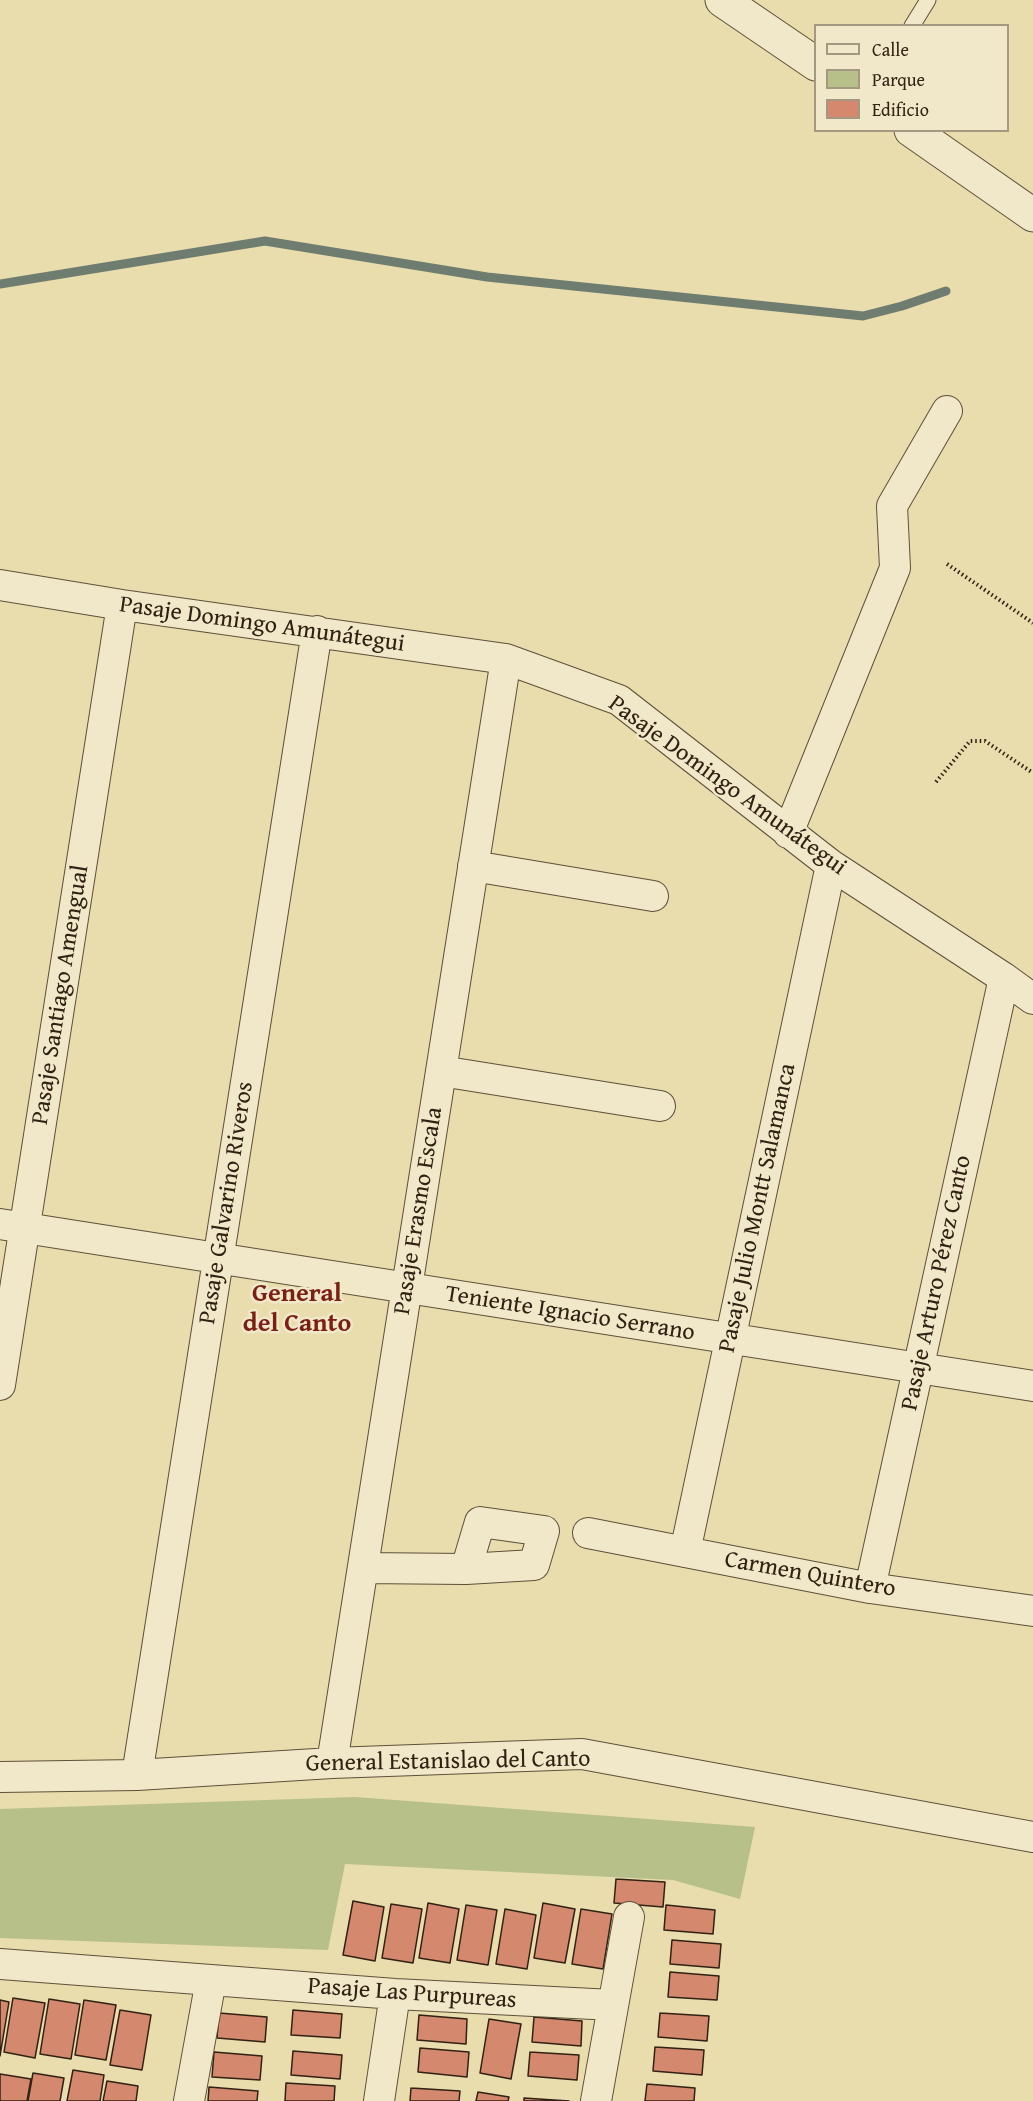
<!DOCTYPE html>
<html>
<head>
<meta charset="utf-8">
<style>
	body { margin:0 }
	#map { position:relative; width:1033px; height:2101px; overflow:hidden; background:#e9dcad; font-family:"Gentium Book Plus",serif }
	canvas { display:block }
	.legend { position:absolute; left:814px; top:24px; width:195px; height:108px; box-sizing:border-box; background:#f1e8ca; border:2px solid #a49880; margin:0; padding:8px 10px; list-style:none; font-size:18px; color:#302112 }
	.legend li { display:flex; align-items:center; gap:12px; height:30px }
	.legend b { width:30px; border:2px solid #a49880 }
</style>
</head>
<body>
<div id="map">
<canvas width="1033" height="2101"></canvas>
<ul class="legend">
<li><b style="height:8px;background:#f1e8ca"></b>Calle</li>
<li><b style="height:16px;background:#b7c089"></b>Parque</li>
<li><b style="height:16px;background:#d4896e"></b>Edificio</li>
</ul>
</div>
<script>
const g = document.querySelector('canvas').getContext('2d');
g.lineJoin = 'round';
function fillPath(path, color) { g.fillStyle = color; g.fill(path, 'evenodd'); }
const poly = rows => new Path2D(rows.map(r => 'M' + r).join(''));
function stroke(path, color, width, dash) { g.strokeStyle = color; g.lineWidth = width; g.lineCap = dash ? 'butt' : 'round'; g.setLineDash(dash || []); g.stroke(path); }
function label(font, color, halo, rows, align = 'center') {
  g.font = font + ' "Gentium Book Plus",serif'; g.lineWidth = 5; g.setLineDash([]); g.textBaseline = 'middle'; g.strokeStyle = halo; g.fillStyle = color; for (const [text, x, y, turn = 0] of rows) {
    g.save(); g.translate(x, y); g.rotate((+turn || 0) * Math.PI / 180); g.textAlign = isNaN(turn) ? turn : align; if (halo) g.strokeText(text, 0, 0); g.fillText(text, 0, 0); g.restore();
  }
}
const green = poly([
	[355,1797,755,1827,740,1899,673,1880,345,1864,328,1950,0,1938,0,1809]
]);
const stream = poly([
	[0,284,265,241,487,277,863,316,902,306,946,291]
]);
const building = poly([
	[616,1879,665,1882,663,1907,614,1903,616,1879],
	[353,1901,384,1907,375,1961,343,1955,353,1901],
	[428,1903,459,1909,450,1963,419,1958,428,1903],
	[543,1903,575,1909,565,1963,534,1958,543,1903],
	[391,1904,422,1909,413,1963,382,1958,391,1904],
	[466,1905,497,1910,488,1965,457,1960,466,1905],
	[666,1905,715,1910,713,1934,664,1930,666,1905],
	[505,1909,536,1915,527,1969,496,1964,505,1909],
	[581,1909,612,1914,603,1969,572,1964,581,1909],
	[672,1940,721,1944,719,1968,670,1964,672,1940],
	[670,1972,719,1976,717,2000,668,1997,670,1972],
	[13,1998,45,2003,35,2058,4,2052,13,1998],
	[49,1999,80,2004,71,2059,40,2054,49,1999],
	[0,2000,9,2002,0,2056,0,2000],
	[84,2000,116,2005,106,2060,75,2055,84,2000],
	[120,2010,151,2015,142,2070,110,2065,120,2010],
	[293,2010,342,2014,340,2038,291,2035,293,2010],
	[219,2013,267,2017,265,2042,217,2038,219,2013],
	[660,2013,709,2016,707,2041,658,2037,660,2013],
	[419,2015,467,2019,466,2044,417,2040,419,2015],
	[534,2017,582,2021,581,2046,532,2042,534,2017],
	[489,2019,521,2024,511,2079,480,2073,489,2019],
	[655,2047,704,2050,702,2075,653,2071,655,2047],
	[420,2048,469,2052,467,2077,418,2072,420,2048],
	[293,2051,342,2055,340,2079,291,2075,293,2051],
	[214,2052,262,2056,260,2080,212,2077,214,2052],
	[530,2052,579,2055,577,2080,528,2076,530,2052],
	[73,2070,104,2075,100,2101,67,2101,73,2070],
	[33,2073,64,2078,60,2101,28,2101,33,2073],
	[0,2074,31,2079,27,2101,0,2101,0,2074],
	[107,2081,138,2086,136,2101,103,2101,107,2081],
	[286,2083,335,2086,334,2101,285,2101,286,2083],
	[647,2084,695,2088,694,2101,645,2101,647,2084],
	[209,2087,258,2091,257,2101,208,2101,209,2087],
	[411,2088,460,2091,459,2101,410,2101,411,2088],
	[478,2092,509,2097,508,2101,476,2101,478,2092],
	[524,2098,569,2101,524,2101,524,2098]
]);
const path = poly([
	[947,564,1033,623],
	[936,782,970,741,985,741,1033,773]
]);
const service = poly([
	[912,26,928,0]
]);
const minor = poly([
	[0,585,122,605,506,659,619,700,831,865,1004,978,1033,999],
	[788,833,895,568,892,506,947,411],
	[473,866,653,896],
	[441,1071,660,1106],
	[0,1224,1033,1386],
	[0,1385,122,605],
	[588,1533,870,1588,1033,1611],
	[685,1552,831,865],
	[363,1568,466,1569,534,1565,544,1531,480,1522,466,1569],
	[870,1588,1004,978],
	[332,1763,506,659],
	[137,1775,317,631],
	[0,1777,137,1775,332,1763,582,1754,1033,1837],
	[0,1964,395,1994,613,2005],
	[189,2101,211,1980],
	[379,2101,395,1994],
	[596,2101,629,1917]
]);
const tertiary = poly([
	[722,0,816,64],
	[911,130,1033,215]
]);
const streetNames = [
	["Pasaje Domingo Amunátegui",262,625,8],
	["Pasaje Domingo Amunátegui",727,786,36],
	["Pasaje Santiago Amengual",61,995,-81],
	["Pasaje Galvarino Riveros",227,1203,-81],
	["Pasaje Julio Montt Salamanca",758,1208,-78],
	["Pasaje Erasmo Escala",419,1211,-81],
	["Pasaje Arturo Pérez Canto",937,1283,-78],
	["Teniente Ignacio Serrano",570,1314,9],
	["Carmen Quintero",810,1575,10],
	["General Estanislao del Canto",448,1762,-1],
	["Pasaje Las Purpureas",412,1994,4]
];
const neighbourhoodNames = [
	["General",297,1294],
	["del Canto",297,1324]
];
fillPath(green, '#b7c089');
stroke(stream, '#6e7d70', 9);
fillPath(building, '#d4896e');
stroke(building, '#302112', 1.5);
stroke(service, '#5e5039', 17);
stroke(minor, '#5e5039', 32);
stroke(tertiary, '#5e5039', 35);
stroke(path, '#302112', 4, [1.5, 3]);
stroke(service, '#f1e8ca', 15);
stroke(minor, '#f1e8ca', 30);
stroke(tertiary, '#f1e8ca', 33);
label('24px', '#302112', '#f1e8ca', streetNames);
label('bold 26px', '#7a1f14', '#f1e8ca', neighbourhoodNames);
</script>
</body>
</html>
